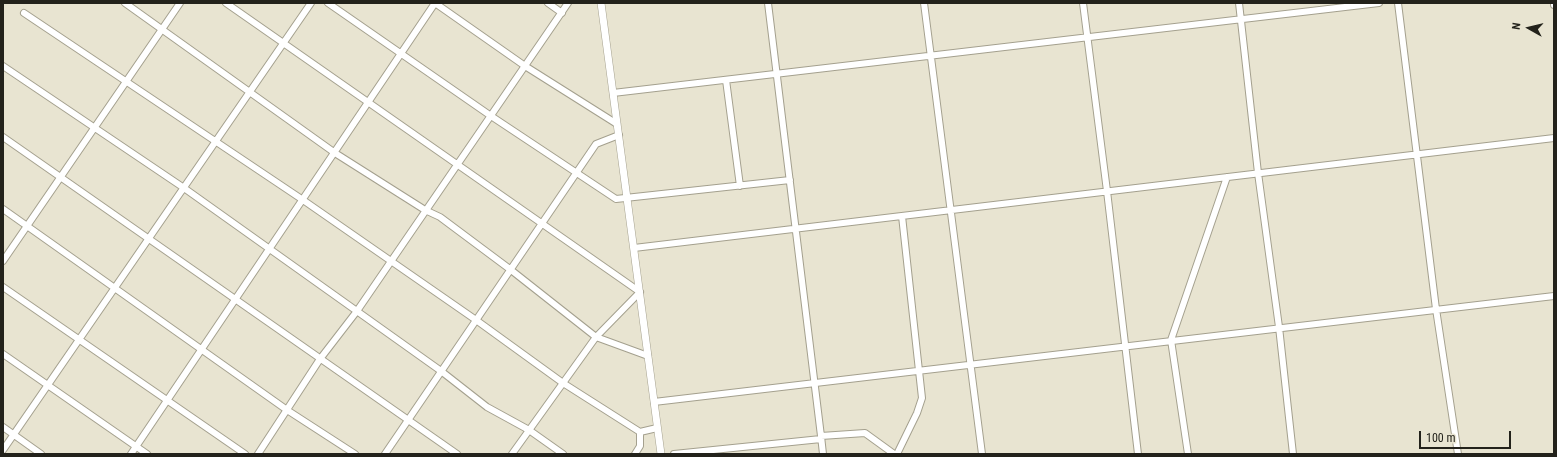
<!DOCTYPE html>
<html>
<head>
<meta charset="utf-8">
<style>
	body { margin:0 }
	#map { position:relative; width:1557px; height:457px; overflow:hidden; background:#e8e4d1; font-family:"Roboto Condensed",sans-serif }
	canvas { display:block }
	.frame { position:absolute; inset:0; border:4px solid #23221b; pointer-events:none }
	.north { position:absolute; left:1509px; top:8px; width:40px; height:40px; -webkit-text-stroke:3px #e8e4d1; paint-order:stroke; rotate:278deg; font-size:11px; font-weight:700; line-height:16px; text-align:center; color:#23221b }
	.north::after { content:''; display:block; margin:auto; width:14px; height:18px; background:#23221b; clip-path:polygon(50% 0,100% 100%,50% 72%,0 100%) }
	.scale { position:absolute; left:1419px; top:431px; width:92px; height:18px; box-sizing:border-box; border:2px solid #23221b; border-top:0; padding-left:5px; font-size:12px; line-height:14px; white-space:nowrap; color:#23221b; -webkit-text-stroke:3px #e8e4d1; paint-order:stroke }
</style>
</head>
<body>
<div id="map">
<canvas width="1557" height="457"></canvas>
<div class="frame"></div>
<div class="north">N</div>
<div class="scale">100 m</div>
</div>
<script>
const g = document.querySelector('canvas').getContext('2d');
g.lineJoin = 'round';
const poly = rows => new Path2D(rows.map(r => 'M' + r).join(''));
function stroke(path, color, width, dash) { g.strokeStyle = color; g.lineWidth = width; g.lineCap = dash ? 'butt' : 'round'; g.setLineDash(dash || []); g.stroke(path); }
const minor = poly([
	[125,3,335,153,425,210,440,217,511,270,596,337,648,356],
	[226,3,640,292,596,337,512,454],
	[328,3,491,116,616,199,790,180],
	[435,3,525,66,617,124],
	[548,3,562,13],
	[768,3,821,436],
	[924,3,982,454],
	[1083,3,1107,191,1138,454],
	[1239,3,1258,173,1279,327,1293,454],
	[1398,3,1436,309,1458,454],
	[1554,3,1554,5],
	[24,13,303,200,476,320,563,383,640,432,657,428],
	[3,66,184,188,441,371,487,407,529,430,563,454],
	[726,80,740,186],
	[613,93,1379,3],
	[3,137,457,454],
	[3,209,287,410,355,454],
	[634,248,1554,138],
	[3,261,180,3],
	[3,287,245,454],
	[3,354,147,454],
	[654,402,1554,296],
	[3,427,41,454],
	[3,450,311,3],
	[131,454,435,3],
	[258,454,320,359,357,311,568,3],
	[385,454,596,144,619,135],
	[635,454,640,446,640,432],
	[674,454,821,439],
	[823,454,821,436,865,433,894,454],
	[897,454,917,413,922,398,902,216],
	[1188,454,1171,340,1227,177]
]);
const tertiary = poly([
	[601,3,661,454]
]);
stroke(minor, '#a4a08e', 8);
stroke(tertiary, '#a4a08e', 8);
stroke(minor, '#fff', 6);
stroke(tertiary, '#fff', 7);
</script>
</body>
</html>
